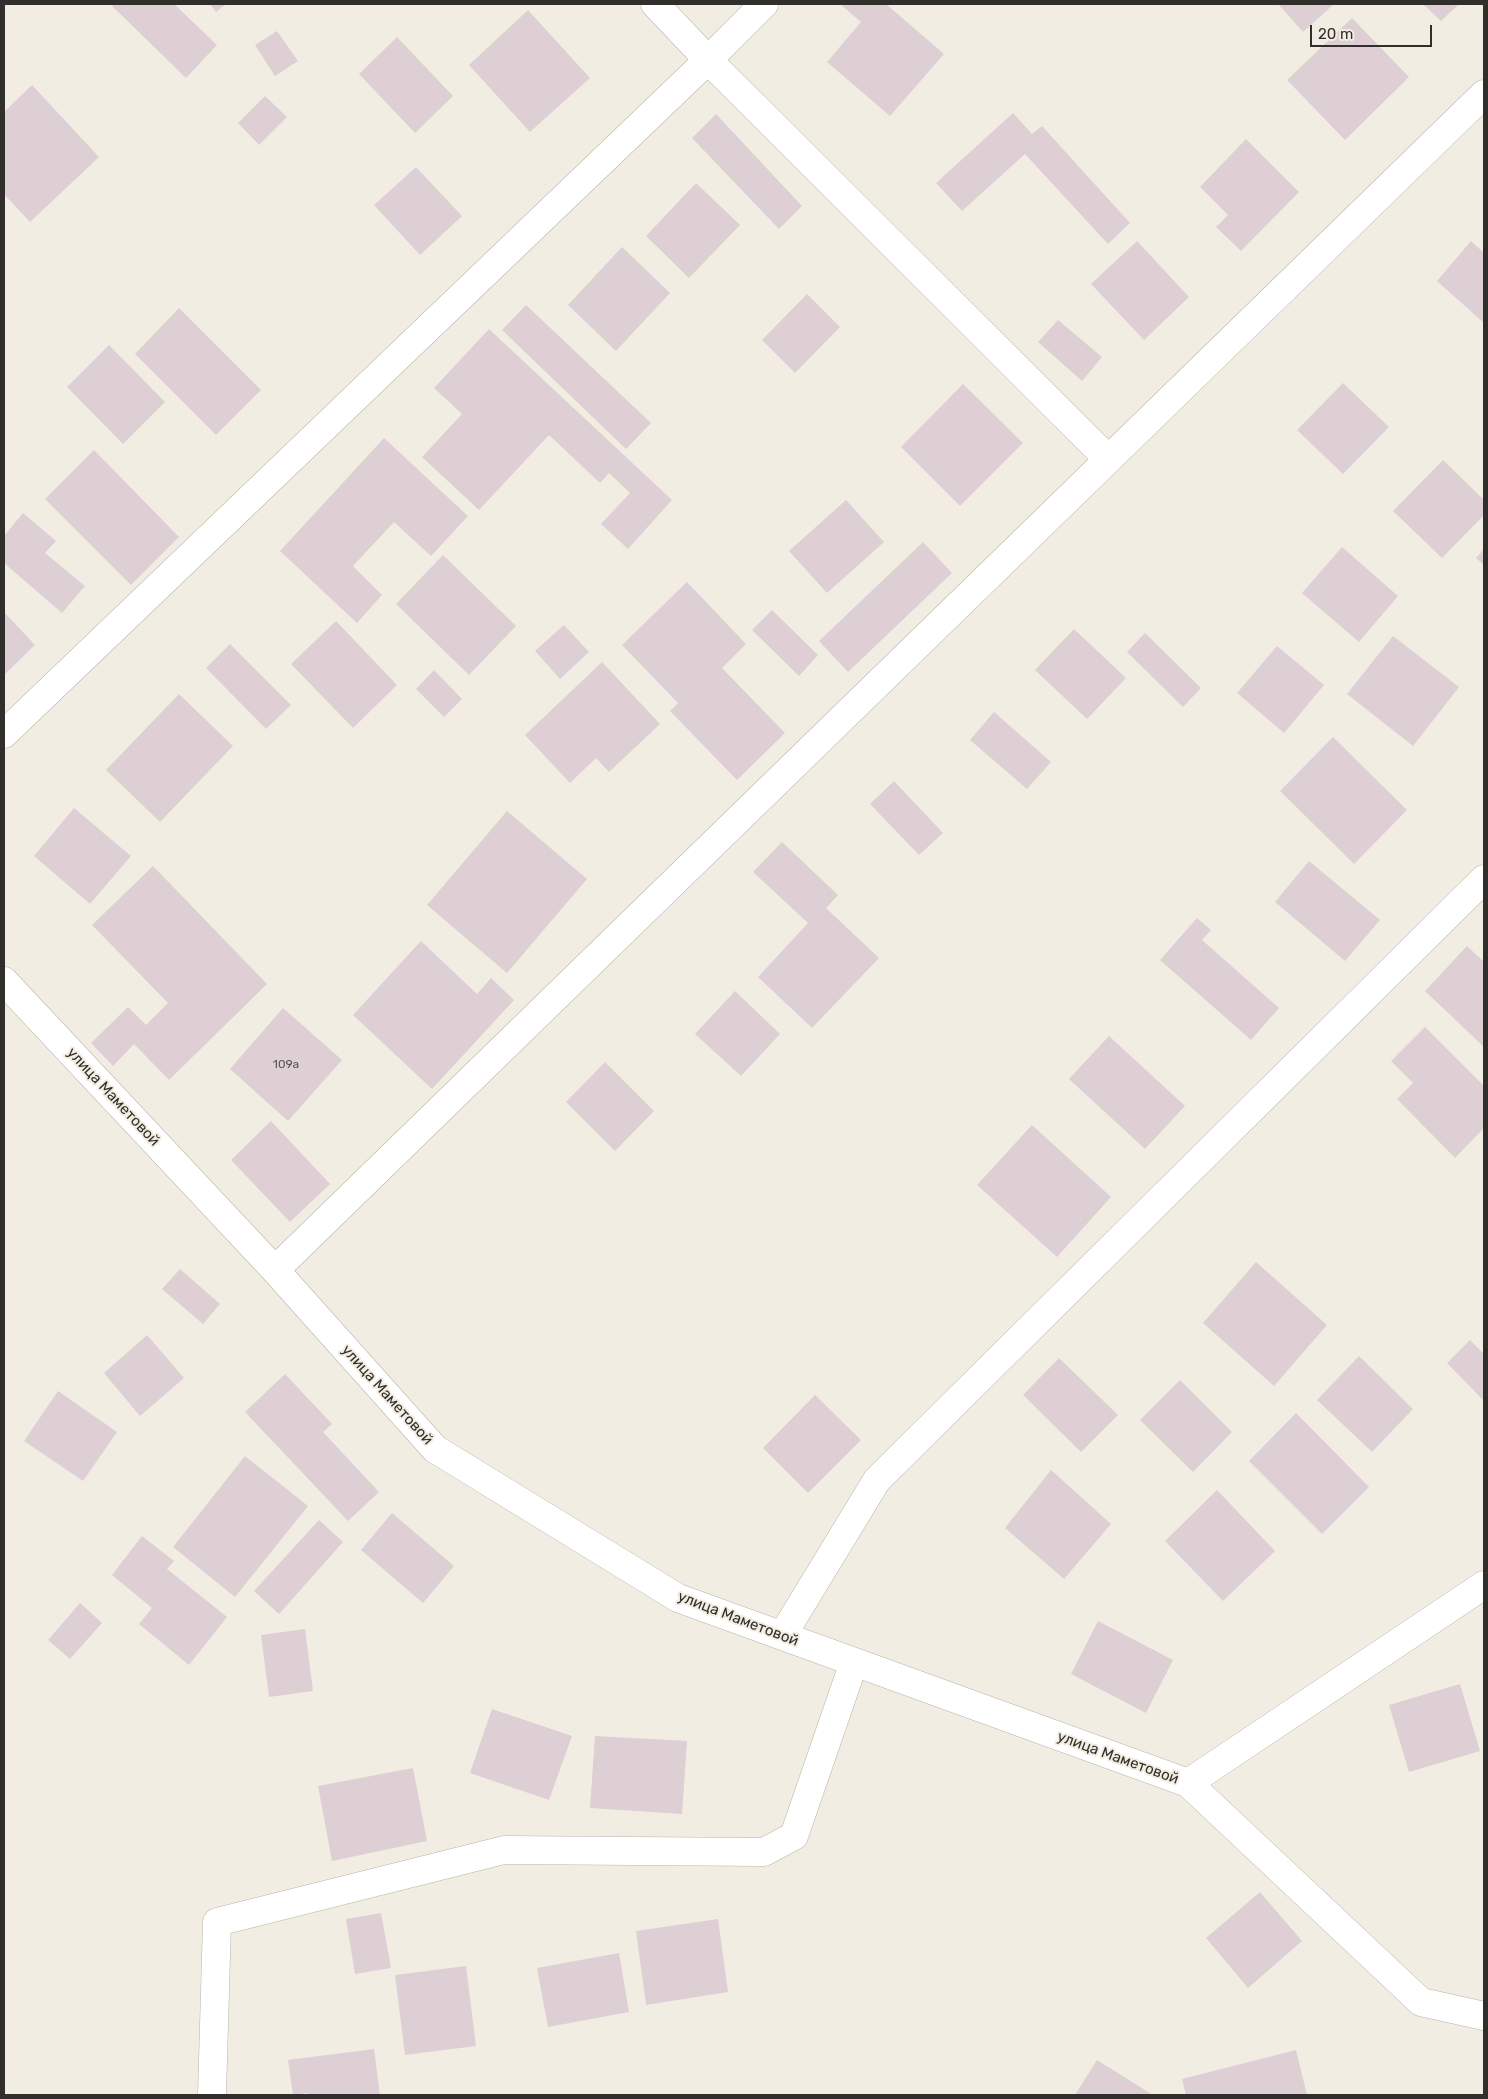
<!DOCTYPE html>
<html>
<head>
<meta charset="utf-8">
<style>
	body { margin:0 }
	#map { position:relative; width:1488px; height:2099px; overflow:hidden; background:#f2ede2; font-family:Rubik,sans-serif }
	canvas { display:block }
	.frame { position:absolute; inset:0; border:5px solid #312f2b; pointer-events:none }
	.scale { position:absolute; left:1310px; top:25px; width:122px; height:22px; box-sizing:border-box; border:2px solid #312f2b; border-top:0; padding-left:6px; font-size:15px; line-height:18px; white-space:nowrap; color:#312f2b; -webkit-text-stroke:4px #f2ede2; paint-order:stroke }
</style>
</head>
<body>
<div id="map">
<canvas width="1488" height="2099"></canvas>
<div class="frame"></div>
<div class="scale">20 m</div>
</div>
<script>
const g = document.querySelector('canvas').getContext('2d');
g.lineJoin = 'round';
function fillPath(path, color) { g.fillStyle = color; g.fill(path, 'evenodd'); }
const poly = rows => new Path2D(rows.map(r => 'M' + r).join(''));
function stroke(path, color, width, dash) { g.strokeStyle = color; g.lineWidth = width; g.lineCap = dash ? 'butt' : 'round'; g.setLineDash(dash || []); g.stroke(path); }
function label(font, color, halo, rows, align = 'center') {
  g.font = font + ' Rubik,sans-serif'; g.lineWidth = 4; g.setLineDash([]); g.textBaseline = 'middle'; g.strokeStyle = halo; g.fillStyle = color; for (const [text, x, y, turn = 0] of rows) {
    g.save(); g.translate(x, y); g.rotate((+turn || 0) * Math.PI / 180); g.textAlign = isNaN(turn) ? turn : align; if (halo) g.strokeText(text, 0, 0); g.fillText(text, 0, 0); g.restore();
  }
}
const building = poly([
	[114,4,174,4,217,45,186,78,112,6],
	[210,4,226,4,216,12],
	[840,4,886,4,944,54,890,116,827,62,861,22],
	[1278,4,1334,4,1303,32],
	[1423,4,1459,4,1441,21],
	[528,10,590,78,530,132,469,65],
	[1352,18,1409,77,1345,140,1287,80],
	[277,31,298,61,275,76,255,45],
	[397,37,453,96,415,133,359,74],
	[32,85,99,157,30,222,4,194,4,112],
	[265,96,287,117,259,145,238,123],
	[1013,113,1032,134,1042,126,1130,223,1108,244,1025,154,962,211,936,183],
	[716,114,802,206,779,229,692,138],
	[1246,139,1299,192,1241,251,1216,227,1228,215,1200,187],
	[416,167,462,216,420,255,374,205],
	[696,183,740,225,689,278,646,236],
	[1137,241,1189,297,1144,340,1091,284],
	[1471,241,1484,253,1484,323,1437,281],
	[622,247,670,293,616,351,568,305],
	[807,294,840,327,795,373,762,340],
	[526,305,651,423,626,449,502,330],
	[179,308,261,390,216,435,135,354],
	[1058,320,1102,357,1082,381,1038,342],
	[489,329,672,500,628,549,601,524,630,493,609,473,600,483,549,435,479,510,422,457,462,414,434,388],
	[109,345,165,402,123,444,67,387],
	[1343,383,1389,427,1343,474,1297,430],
	[963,384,1023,443,960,506,901,447],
	[384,438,468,516,431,556,394,522,353,566,382,595,357,623,280,551],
	[94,450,179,537,131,585,45,499],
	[1443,460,1484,500,1484,515,1442,558,1393,511],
	[846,500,884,542,827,593,789,551],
	[23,513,56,541,45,553,85,586,62,613,4,563,4,536],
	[923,542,952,573,848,672,819,641],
	[1342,547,1398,596,1359,642,1302,593],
	[1484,549,1484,565,1476,558],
	[443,555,516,626,469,675,396,604],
	[687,582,746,644,722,668,785,733,737,780,670,711,678,703,622,645],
	[772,610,818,655,799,676,752,630],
	[4,612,35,645,4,675],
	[336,621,397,685,353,728,291,664],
	[564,625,589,652,560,679,535,651],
	[1074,629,1126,678,1087,719,1035,670],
	[1145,633,1201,688,1183,707,1127,652],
	[1393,636,1459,687,1413,746,1347,694],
	[230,644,291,705,266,729,206,668],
	[1277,646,1324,685,1284,733,1237,693],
	[602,662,660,724,609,772,596,758,570,783,525,735],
	[434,670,462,699,444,717,416,689],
	[179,694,233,746,160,822,106,770],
	[994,712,1051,762,1027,789,970,740],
	[1333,737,1407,810,1354,864,1280,791],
	[894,781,943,833,919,855,870,804],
	[74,808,131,856,90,904,34,856],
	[507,811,587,879,507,973,427,905],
	[782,842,838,895,826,908,879,958,812,1028,758,977,808,923,753,872],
	[1309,861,1380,920,1345,961,1275,902],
	[153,866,267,984,169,1080,134,1044,113,1066,91,1043,128,1007,146,1025,168,1003,92,925],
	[1197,918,1211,930,1202,940,1279,1008,1251,1040,1160,960],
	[421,941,477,994,491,978,514,1000,432,1089,353,1015],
	[1467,946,1484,962,1484,1047,1425,991],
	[735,991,780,1034,741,1076,695,1034],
	[283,1008,342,1060,288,1121,230,1069],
	[1425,1027,1484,1086,1484,1128,1455,1158,1397,1099,1413,1083,1391,1061],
	[1109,1036,1185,1106,1145,1149,1069,1079],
	[605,1062,654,1111,615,1151,566,1102],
	[271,1121,330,1184,290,1222,231,1160],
	[1032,1125,1111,1197,1057,1257,977,1185],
	[1256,1262,1327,1325,1274,1386,1203,1323],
	[180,1269,220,1304,203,1324,162,1289],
	[147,1335,184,1378,140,1416,104,1373],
	[1470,1340,1484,1354,1484,1401,1447,1363],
	[1359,1356,1413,1409,1372,1452,1317,1400],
	[1059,1358,1118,1415,1081,1452,1023,1395],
	[285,1374,332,1424,323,1432,379,1492,348,1521,245,1412],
	[1180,1380,1232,1432,1193,1472,1140,1420],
	[58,1391,117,1432,83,1481,24,1441],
	[815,1395,861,1440,808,1493,763,1448],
	[1296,1413,1369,1487,1322,1534,1249,1461],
	[245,1456,308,1506,235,1597,173,1547],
	[1051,1470,1111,1524,1064,1579,1005,1528],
	[1217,1490,1275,1551,1223,1601,1165,1541],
	[392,1513,454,1566,423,1603,361,1550],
	[319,1520,343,1542,279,1614,254,1591],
	[142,1536,174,1561,167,1569,227,1617,189,1665,139,1624,152,1608,112,1575],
	[80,1603,102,1623,70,1659,48,1640],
	[1098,1621,1173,1660,1146,1713,1071,1674],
	[305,1629,313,1691,269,1697,261,1635],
	[1460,1684,1480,1751,1409,1772,1389,1705],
	[492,1709,572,1736,549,1800,470,1773],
	[595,1736,687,1741,682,1814,590,1808],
	[413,1768,427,1841,332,1861,318,1786],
	[1260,1892,1302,1941,1248,1988,1206,1938],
	[381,1913,391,1968,355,1974,346,1919],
	[718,1919,728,1992,646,2005,636,1931],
	[619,1953,629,2012,548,2027,537,1968],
	[466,1966,476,2046,405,2055,395,1975],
	[374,2049,380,2095,308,2095,307,2093,293,2095,288,2060],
	[1296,2050,1307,2095,1186,2095,1182,2079],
	[1097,2060,1153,2095,1075,2095]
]);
const minor = poly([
	[655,4,708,60,1108,459],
	[4,734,708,60,764,4],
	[4,981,275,1270,435,1449,678,1598,1188,1783,1421,2002,1484,2016],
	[275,1270,1484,94],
	[782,1636,877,1480,1484,879],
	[1188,1783,1484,1585],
	[212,2095,217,1922,504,1850,764,1852,794,1836,854,1662]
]);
const numberNames = [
	["109а",286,1065]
];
const streetNames = [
	["улица Маметовой",113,1097,47],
	["улица Маметовой",387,1395,48],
	["улица Маметовой",738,1619,21],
	["улица Маметовой",1118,1758,20]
];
fillPath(building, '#ddcfd4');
stroke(minor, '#b9b4a9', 29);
stroke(minor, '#fff', 28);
label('12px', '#5c5755', null, numberNames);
label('15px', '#312f2b', '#f2ede2', streetNames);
</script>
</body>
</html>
